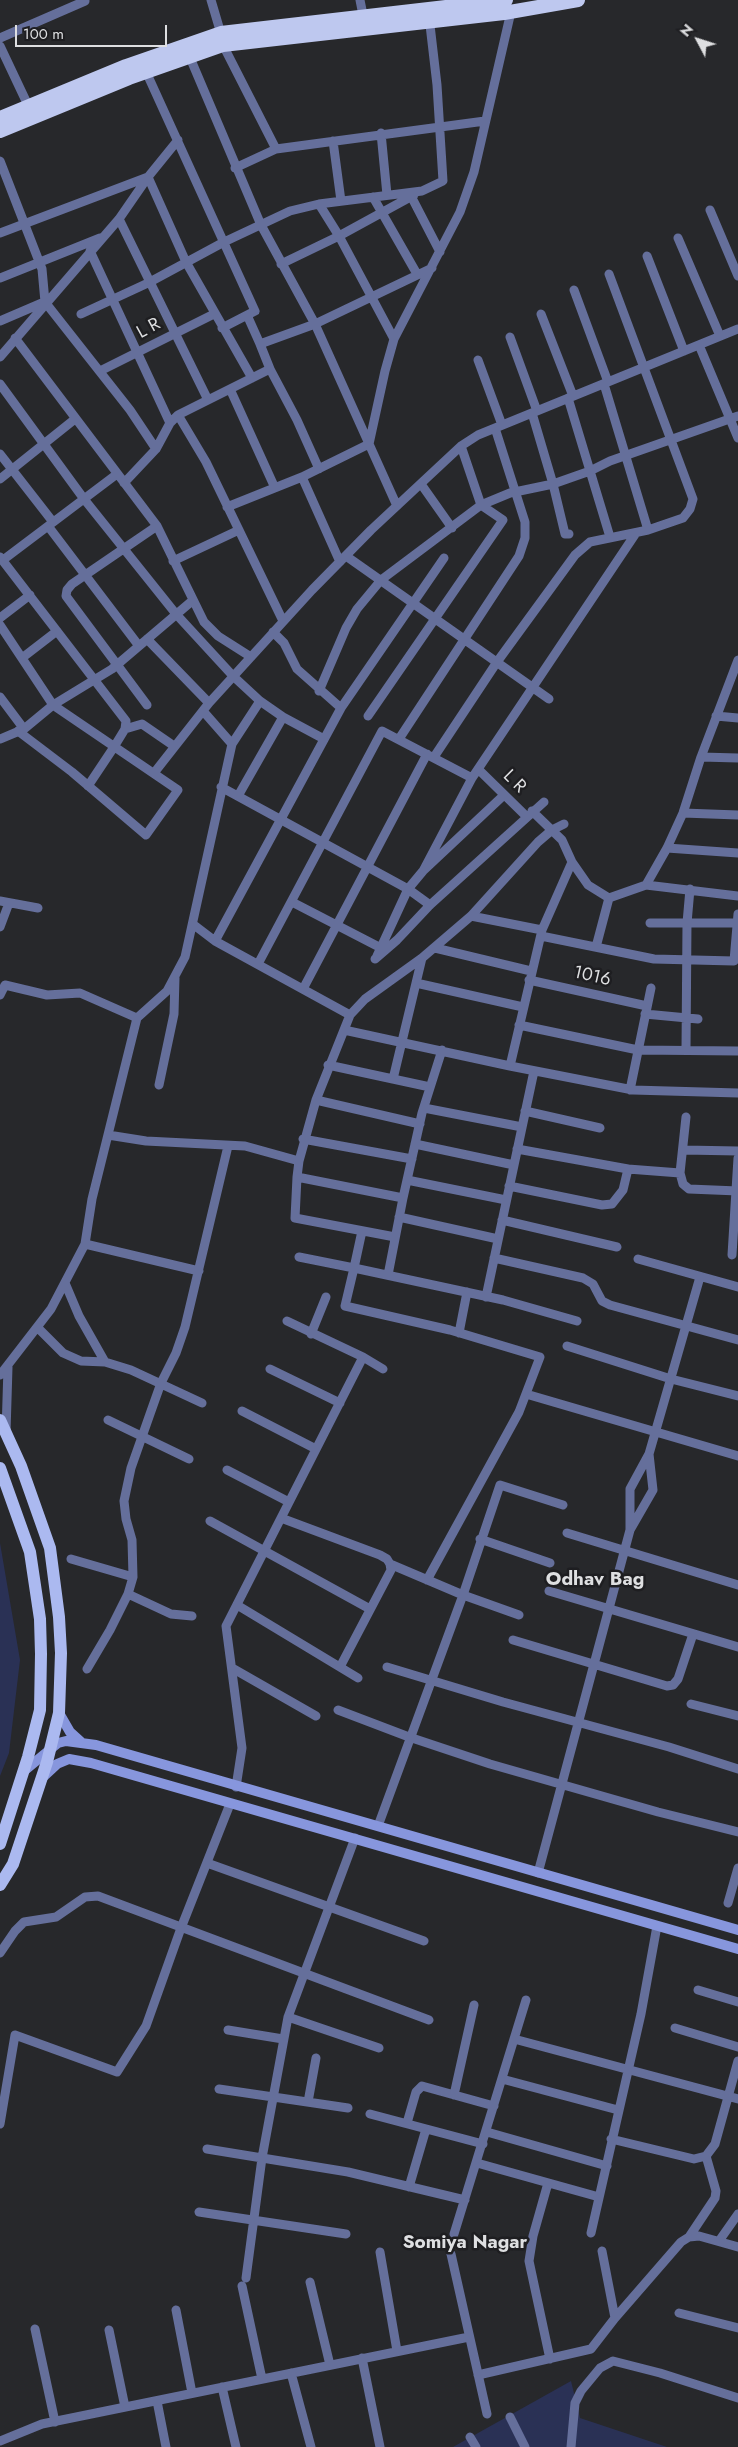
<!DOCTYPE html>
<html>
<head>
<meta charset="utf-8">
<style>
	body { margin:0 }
	#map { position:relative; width:738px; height:2447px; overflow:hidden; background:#27282b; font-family:Jost,sans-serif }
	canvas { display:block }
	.north { position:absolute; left:673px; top:15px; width:50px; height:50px; -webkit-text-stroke:4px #1e1e21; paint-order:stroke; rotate:310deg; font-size:14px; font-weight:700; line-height:20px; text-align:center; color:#dedfe1 }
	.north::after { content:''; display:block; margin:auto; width:18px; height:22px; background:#dedfe1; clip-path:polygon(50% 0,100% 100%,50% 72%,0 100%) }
	.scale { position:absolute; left:15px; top:25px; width:152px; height:22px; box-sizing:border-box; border:2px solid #dedfe1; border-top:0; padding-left:6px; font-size:15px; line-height:18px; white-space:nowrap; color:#dedfe1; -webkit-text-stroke:4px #1e1e21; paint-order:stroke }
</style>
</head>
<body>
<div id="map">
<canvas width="738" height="2447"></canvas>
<div class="north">N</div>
<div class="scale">100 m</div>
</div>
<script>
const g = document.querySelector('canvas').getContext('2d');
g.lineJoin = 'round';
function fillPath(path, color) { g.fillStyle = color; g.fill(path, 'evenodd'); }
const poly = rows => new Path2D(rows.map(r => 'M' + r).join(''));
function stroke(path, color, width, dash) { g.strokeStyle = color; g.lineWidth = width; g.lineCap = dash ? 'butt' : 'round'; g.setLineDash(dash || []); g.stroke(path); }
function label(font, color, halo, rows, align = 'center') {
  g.font = font + ' Jost,sans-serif'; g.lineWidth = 5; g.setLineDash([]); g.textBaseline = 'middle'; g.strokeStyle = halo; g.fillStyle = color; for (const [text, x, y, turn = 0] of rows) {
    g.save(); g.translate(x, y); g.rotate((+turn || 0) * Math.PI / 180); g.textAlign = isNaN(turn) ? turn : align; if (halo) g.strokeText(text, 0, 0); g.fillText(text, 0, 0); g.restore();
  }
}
const green = poly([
	[0,1543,20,1660,9,1753,0,1776],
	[571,2381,580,2418,667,2447,453,2447]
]);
const minor = poly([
	[211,0,219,27],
	[360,0,362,10],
	[0,38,85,1],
	[0,46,26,101],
	[225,49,276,149],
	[191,60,261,225,315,324,397,506],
	[148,76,255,311,222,328],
	[381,133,387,195],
	[333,141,341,201],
	[0,161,42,269,45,302,130,410,156,449],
	[235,168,276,149,485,121],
	[411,196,440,252],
	[373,197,417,274],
	[319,204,339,236,394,339],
	[710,210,738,276],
	[119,219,208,400],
	[0,233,148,177,186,262,252,378],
	[678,238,720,336],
	[90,251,170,423],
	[647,256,684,351],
	[281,264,339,236,414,195],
	[0,278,100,238],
	[574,290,608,382],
	[81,314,148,283,224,242,290,211,319,204,422,191,443,181,437,85,430,25],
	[541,314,573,396],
	[247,315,260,344],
	[0,321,42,303],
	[510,337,537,411],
	[15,338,157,526,204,622,218,636,251,657],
	[699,345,738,438],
	[0,357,119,219,148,177,178,140],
	[478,360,502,425],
	[270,369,297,420,319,469],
	[100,371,214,314],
	[0,384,84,499,176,614,233,676,260,701,283,717,324,739],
	[604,384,648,530],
	[230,389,275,488],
	[568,398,610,537],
	[532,413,553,484,565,534,569,534],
	[178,415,206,462,283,621],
	[0,454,53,522],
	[302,477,340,562],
	[0,479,75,419],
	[124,483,156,449,170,423,178,415,270,369,260,344,315,324,432,268],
	[421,484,452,528],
	[227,507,302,477,369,444,385,371,394,339,460,212,474,172,510,16],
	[48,526,139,646],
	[346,556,549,699],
	[0,557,126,721,125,729,114,747,88,786],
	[3,560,117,474],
	[173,561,239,530],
	[0,618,30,595],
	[0,625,53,705,178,790,146,835,72,772,18,731],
	[273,632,284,643,297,669,341,708],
	[147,639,209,703],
	[22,658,57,631],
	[319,691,346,628,357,609,381,580,481,505,510,493,553,484,590,471,610,461,738,416],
	[0,697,24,729],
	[147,705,66,596,67,590,72,584,157,526],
	[368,716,503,520,481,505,461,446],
	[716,716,738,718],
	[125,729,142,724,174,746],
	[0,739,24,729,53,705,112,669,192,601],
	[399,739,519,556,525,538,525,522,495,428],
	[232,744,260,701],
	[434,757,497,662,575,555,590,542,648,530,683,518,690,509,693,499,609,274],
	[701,757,738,758],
	[478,769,527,817],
	[154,773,209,703,312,590,371,530,461,446,478,435,738,329],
	[221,787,408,889,430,905],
	[238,796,283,717],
	[532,811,562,840,572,862,588,885,609,898,646,885,667,848,683,813,701,757,738,660],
	[683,813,738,815],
	[667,848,738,853],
	[423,871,472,778,636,533],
	[646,885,738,896],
	[0,901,38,908],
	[292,902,381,948],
	[471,916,542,930],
	[650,923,737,923],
	[194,925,215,941,350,1015,365,999,422,958,471,916,538,842,552,830,564,824],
	[0,927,9,903],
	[541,936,654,959,734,961,738,914],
	[215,941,341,708,444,558],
	[596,947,609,898],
	[435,948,531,971],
	[377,956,408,889,423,871,504,795],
	[375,959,397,940,430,905,544,802],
	[258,964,382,731,472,778],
	[529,980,647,1006],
	[416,983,523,1007],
	[303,989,427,754],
	[0,995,5,985,47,995,80,993,137,1018],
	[645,1014,698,1019],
	[519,1025,638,1050,738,1051],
	[344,1030,510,1066,633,1090,738,1093],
	[686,1049,687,923,690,889],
	[328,1065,430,1087],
	[510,1066,542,930,572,862],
	[393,1079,422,958],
	[159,1085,174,1014,175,978],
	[630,1090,651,988],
	[316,1100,420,1124],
	[424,1108,522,1127],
	[525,1111,600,1128],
	[686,1117,680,1173,683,1184,689,1189,738,1191],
	[108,1135,146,1141,245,1146,299,1161,297,1177,403,1198],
	[303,1139,412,1159],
	[415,1144,514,1165],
	[517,1149,628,1169,680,1173],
	[684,1150,738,1151],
	[299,1161,316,1100,350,1015],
	[297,1177,295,1218,395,1237],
	[407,1180,506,1200],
	[509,1186,602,1205,612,1204,623,1190,628,1169],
	[399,1217,498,1239],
	[502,1220,617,1247],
	[85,1244,199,1271],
	[732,1255,738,1158],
	[299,1257,354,1268,362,1231],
	[494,1258,583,1278,593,1284,602,1301,610,1305,738,1340],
	[638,1259,738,1287],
	[388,1275,403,1198,422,1113,442,1050],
	[65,1283,79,1316,105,1362],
	[486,1297,534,1071],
	[287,1321,363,1357,383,1369],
	[38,1328,63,1353,81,1361,105,1362,131,1370,202,1403],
	[459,1333,467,1292],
	[311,1334,326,1297],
	[567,1346,671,1379,738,1396],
	[270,1369,340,1403],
	[0,1375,51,1309,85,1244,92,1199,137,1018,167,991,185,957,232,744,203,711],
	[526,1394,738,1456],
	[242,1411,316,1449],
	[108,1420,189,1459],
	[6,1432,8,1367],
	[227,1470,289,1502],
	[281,1518,380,1555,387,1559,390,1564,391,1570,340,1667],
	[210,1521,370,1609],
	[630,1530,653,1490,649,1454],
	[567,1533,738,1585],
	[480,1539,550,1563],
	[71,1559,133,1577],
	[390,1564,463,1595,519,1615],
	[427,1580,519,1412,540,1357,450,1330,345,1306,354,1268,503,1300,577,1321],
	[549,1591,738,1647],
	[128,1594,171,1614,192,1616],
	[237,1605,358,1678],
	[513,1640,667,1686,673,1685,678,1679,693,1634],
	[387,1667,503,1702,669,1747,738,1769],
	[232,1668,316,1716],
	[87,1669,110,1630,128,1594,133,1577,132,1540,126,1519,124,1501,131,1468,150,1414,161,1383,176,1353,185,1327,228,1146],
	[691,1704,738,1716],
	[338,1710,409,1737,490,1764,658,1812,738,1832],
	[236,1787,242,1748,226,1626,363,1357],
	[378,1826,463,1595,500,1485,563,1505],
	[207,1863,424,1941],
	[538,1873,630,1530,630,1489,649,1454,700,1277],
	[728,1903,738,1868],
	[0,1953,15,1931,24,1922,56,1917,85,1897,98,1896,429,2020],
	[698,1990,738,2002],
	[288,2017,379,2048],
	[675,2028,738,2047],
	[228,2030,283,2039],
	[514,2039,738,2099],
	[502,2079,618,2110],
	[219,2089,348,2108],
	[454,2095,474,2005],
	[308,2102,316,2058],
	[370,2114,483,2144],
	[407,2123,416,2092,422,2086,494,2106],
	[0,2124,15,2035,117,2072,146,2026,181,1928,230,1804],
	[487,2132,607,2166],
	[611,2139,694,2159,706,2156,715,2144,738,2061],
	[207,2149,348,2172,465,2200],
	[477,2163,599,2197],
	[548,2183,533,2236,529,2261,550,2359],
	[409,2187,426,2129],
	[199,2212,346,2234],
	[591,2233,641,2014,657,1926],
	[454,2234,526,2000],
	[689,2237,715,2198,716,2191,706,2156],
	[719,2241,738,2214],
	[380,2252,397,2351],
	[451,2254,487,2414],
	[246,2278,262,2158,288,2017,355,1838],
	[310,2282,330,2365],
	[242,2286,262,2379],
	[176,2310,192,2393],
	[679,2313,738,2328],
	[615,2318,681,2242,689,2237,699,2236,738,2247],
	[35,2329,55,2422],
	[109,2330,125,2407],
	[362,2358,380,2447],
	[291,2373,311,2447],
	[478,2375,591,2349,615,2318,602,2251],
	[222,2387,236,2447],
	[157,2401,166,2447],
	[510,2417,525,2447],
	[470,2437,476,2447],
	[0,2441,42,2424,469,2337],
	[571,2447,575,2403,581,2391,600,2368,613,2361,660,2373,738,2398]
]);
const secondary = poly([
	[59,1713,70,1732,81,1742],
	[24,1771,58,1743,66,1741,96,1745,738,1930],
	[43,1777,57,1764,69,1759,91,1763,738,1949]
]);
const primary = poly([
	[0,1420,21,1466,50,1548,59,1617,61,1653,59,1713,47,1762,13,1864,0,1885],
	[0,1468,30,1552,40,1619,41,1654,40,1710,28,1757,0,1844]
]);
const trunk = poly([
	[0,118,126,66,221,33,506,0],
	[0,131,129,78,223,45,504,13,578,0]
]);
const streetNames = [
	["L R",149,329,-29],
	["L R",514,782,45],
	["1016",592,977,13]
];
const neighbourhoodNames = [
	["Odhav Bag",595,1580],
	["Somiya Nagar",465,2243]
];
fillPath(green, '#2a3155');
stroke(minor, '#656f9b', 9);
stroke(secondary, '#8796dd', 10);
stroke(primary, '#abb9f0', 12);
stroke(trunk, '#bec8ef', 14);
label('18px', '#dedfe1', '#1e1e21', streetNames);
label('bold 19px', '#dedfe1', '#1e1e21', neighbourhoodNames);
</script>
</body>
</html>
